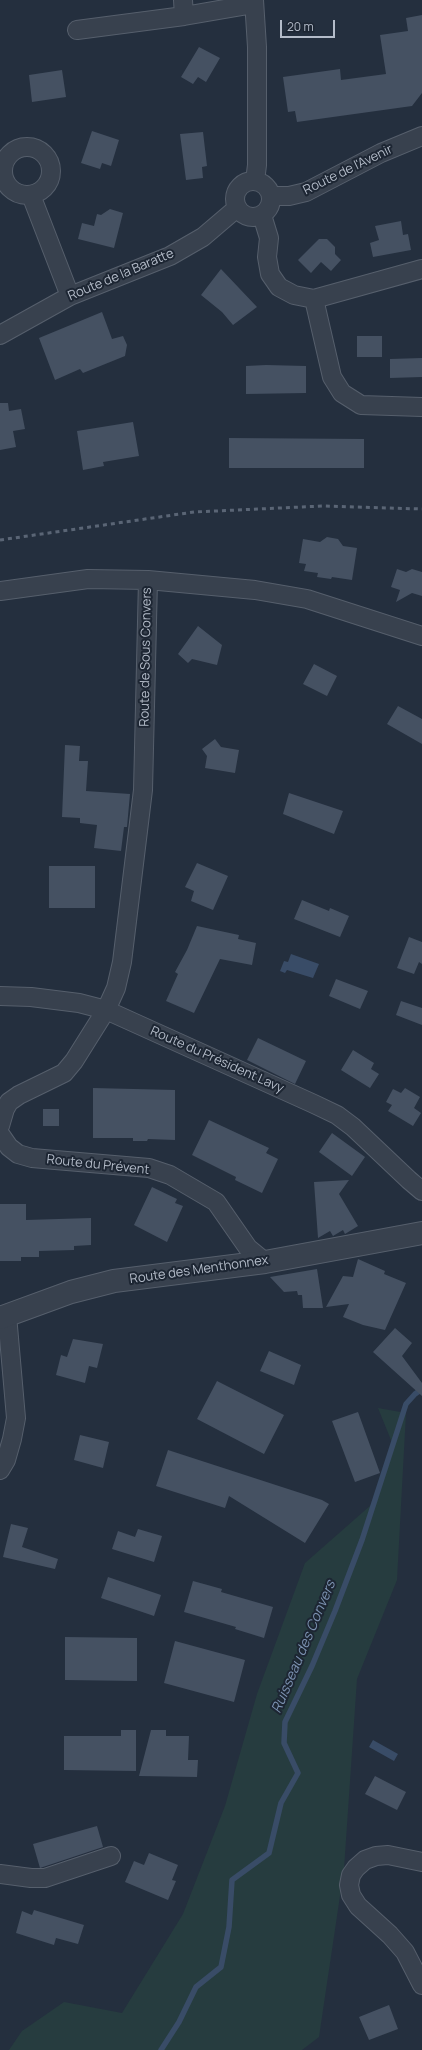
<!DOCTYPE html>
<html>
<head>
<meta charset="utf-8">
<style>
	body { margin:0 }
	#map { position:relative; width:422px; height:2050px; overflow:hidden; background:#242f3e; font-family:Manrope,sans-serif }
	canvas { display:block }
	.scale { position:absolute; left:280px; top:20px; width:55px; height:18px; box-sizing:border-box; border:2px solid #b4bcc9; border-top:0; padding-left:5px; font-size:12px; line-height:14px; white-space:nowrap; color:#b4bcc9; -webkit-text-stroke:3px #1d2633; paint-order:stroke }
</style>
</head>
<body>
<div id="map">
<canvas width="422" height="2050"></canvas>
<div class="scale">20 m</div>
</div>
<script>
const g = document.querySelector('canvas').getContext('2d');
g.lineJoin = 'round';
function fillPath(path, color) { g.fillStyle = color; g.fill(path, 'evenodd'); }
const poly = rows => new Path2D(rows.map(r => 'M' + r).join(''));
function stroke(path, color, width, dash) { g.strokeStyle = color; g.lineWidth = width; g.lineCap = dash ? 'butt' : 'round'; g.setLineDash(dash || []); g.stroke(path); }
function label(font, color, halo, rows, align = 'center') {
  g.font = font + ' Manrope,sans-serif'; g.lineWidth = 4; g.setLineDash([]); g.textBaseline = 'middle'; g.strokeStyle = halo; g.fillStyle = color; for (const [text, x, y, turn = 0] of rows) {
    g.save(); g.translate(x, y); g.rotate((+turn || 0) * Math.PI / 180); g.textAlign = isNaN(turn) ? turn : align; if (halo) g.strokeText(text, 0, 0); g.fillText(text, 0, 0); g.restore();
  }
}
const green = poly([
	[378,1408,406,1413,397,1580,357,1679,344,1869,319,2037,302,2050,9,2050,22,2031,64,2002,122,2013,183,1914,225,1806,257,1694,305,1563,371,1505,384,1475,393,1445]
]);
const water = poly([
	[291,954,319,964,313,978,287,970,285,973,280,971,284,961,288,962],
	[373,1740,398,1754,394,1761,369,1747]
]);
const stream = poly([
	[161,2050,179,2022,196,1987,221,1967,229,1927,232,1880,269,1853,281,1803,298,1773,284,1743,285,1722,312,1666,335,1611,362,1540,406,1404,415,1394,422,1389]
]);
const building = poly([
	[422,15,422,93,412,106,297,122,295,111,288,112,283,77,340,69,341,80,386,74,380,35,408,31,406,18],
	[199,47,220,58,206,82,198,77,193,84,181,77],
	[62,70,66,97,32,102,29,75],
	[92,131,119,140,111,166,102,163,100,169,81,163],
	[203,132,207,166,202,167,203,178,186,180,180,134],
	[110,209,123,213,114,248,78,239,82,223,94,226,97,214,101,215],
	[401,221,403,235,408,234,411,250,373,257,370,243,379,240,375,226],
	[319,239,327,239,335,247,335,254,341,260,331,271,321,262,311,273,298,260],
	[221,269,257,307,233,325,222,312,201,295],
	[102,312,112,339,123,336,127,345,125,356,83,373,80,369,55,380,39,338],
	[357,336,382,336,382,357,357,357],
	[422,358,422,377,390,378,390,359],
	[266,365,306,366,306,393,246,394,246,366],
	[0,403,8,403,9,411,21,409,25,429,13,431,16,447,0,450],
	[133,422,139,456,103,462,104,466,83,470,77,431],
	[229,438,364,439,364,468,229,468],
	[327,537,338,539,343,546,357,548,352,580,332,577,331,579,317,577,318,573,304,571,306,564,299,563,303,539,320,542],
	[397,569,406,572,412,569,422,572,422,596,412,593,396,602,400,590,391,587],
	[198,626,222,645,217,665,192,659,188,663,178,654],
	[314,664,337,676,327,696,303,684],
	[398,706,422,719,422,744,387,724],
	[215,739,221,747,239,750,235,773,205,768,207,756,202,749],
	[65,745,80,746,79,761,88,761,86,791,130,794,127,827,124,827,121,851,94,848,97,825,80,823,80,818,62,817],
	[289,793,343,811,334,834,283,814],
	[197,863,228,876,213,910,191,901,194,891,185,887],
	[49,866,95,866,95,908,49,908],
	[302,900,329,911,330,908,349,916,340,937,294,919],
	[197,926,239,935,238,939,256,943,252,965,220,959,194,1013,166,1001,178,974,175,972,187,950],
	[409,937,422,942,422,964,419,962,414,974,397,968],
	[336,979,368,991,360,1009,329,996],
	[401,1001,422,1008,422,1025,396,1015],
	[258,1038,306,1061,295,1084,247,1060],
	[353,1050,374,1063,371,1069,379,1074,370,1088,341,1070],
	[93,1088,175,1090,175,1140,148,1139,147,1141,133,1141,133,1138,93,1138],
	[405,1088,420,1097,414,1108,421,1113,413,1126,388,1111,392,1105,386,1102,393,1089,401,1093],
	[43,1109,59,1109,59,1126,43,1126],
	[209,1120,269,1148,266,1153,278,1159,262,1193,235,1180,236,1177,192,1155],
	[332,1133,365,1157,352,1176,319,1152],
	[349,1180,339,1194,358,1226,345,1234,343,1230,333,1236,330,1231,318,1238,314,1182],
	[152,1187,177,1199,175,1203,183,1206,167,1242,134,1225],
	[0,1204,26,1204,26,1220,91,1218,91,1245,74,1246,74,1250,39,1251,39,1257,21,1257,21,1261,0,1261],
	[358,1259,385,1271,384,1274,406,1283,385,1330,363,1325,343,1317,349,1304,326,1307,343,1276,353,1277],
	[317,1269,323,1308,303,1308,302,1295,298,1295,297,1291,284,1292,270,1277],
	[395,1328,412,1343,402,1356,422,1383,422,1396,373,1352],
	[73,1339,103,1344,97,1368,89,1366,85,1383,56,1375,61,1355,67,1357],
	[269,1351,301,1365,294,1385,260,1371],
	[217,1381,284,1415,264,1454,197,1419],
	[358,1412,380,1473,355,1482,332,1421],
	[80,1435,109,1442,103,1468,74,1460],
	[168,1450,322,1500,329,1504,305,1543,229,1496,225,1508,156,1486],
	[11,1524,28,1528,22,1547,58,1559,55,1569,3,1557],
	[138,1529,162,1536,154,1562,112,1549,118,1531,135,1537],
	[108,1577,161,1595,154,1616,101,1598],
	[193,1581,222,1589,221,1592,273,1607,264,1638,235,1629,236,1627,184,1612],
	[65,1637,137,1638,137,1681,65,1680],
	[175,1641,245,1660,234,1702,164,1683],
	[121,1730,136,1730,136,1771,64,1770,64,1736,121,1736],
	[151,1730,166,1730,166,1736,189,1736,188,1760,198,1760,197,1777,139,1776],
	[375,1776,406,1792,397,1810,365,1794],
	[97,1826,103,1847,40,1868,33,1844],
	[149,1853,178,1865,172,1880,176,1881,168,1900,125,1882,134,1861,144,1865],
	[34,1910,84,1925,78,1944,56,1938,54,1945,16,1933,22,1911,32,1915],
	[389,2005,398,2029,369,2040,359,2017]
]);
const minor = poly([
	[183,0,184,16,254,4],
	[254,0,257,47,257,165,255,181],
	[77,30,184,16],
	'3 171a24 24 0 1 1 48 0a24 24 0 1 1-48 0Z',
	'235 199a18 18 0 1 1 36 0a18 18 0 1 1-36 0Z',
	[31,195,70,296],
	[272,196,289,196,306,192,381,153,422,136],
	[262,215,269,238,267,257,270,274,279,287,294,295,314,299,422,269],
	[314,299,332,377,342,393,361,405,422,407],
	[0,335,70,296,170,256,203,237,237,208],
	[0,591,88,579,148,580,255,590,307,599,422,636],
	[0,996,31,997,79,1003,106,1010,314,1104,337,1115,353,1127,409,1180,422,1191],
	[0,1126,5,1109,9,1102,19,1095,64,1073,74,1061,106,1010,116,988,122,962,143,790,148,580],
	[0,1134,9,1147,18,1154,32,1158,149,1168,170,1175,216,1202,248,1248,265,1262],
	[0,1470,6,1460,12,1439,16,1418,7,1315],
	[422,1862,388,1855,376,1856,365,1860,356,1868,351,1875,349,1885,351,1895,358,1906,390,1935,405,1952,422,1985],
	[0,1874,31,1878,45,1878,111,1856]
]);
const tertiary = poly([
	[0,1318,71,1292,114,1281,265,1262,422,1233]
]);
const rail = poly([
	[0,540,194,512,322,506,422,509]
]);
const streetNames = [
	["Route de l'Avenir",348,170,-26],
	["Route de la Baratte",121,275,-23],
	["Route de Sous Convers",146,657,-89],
	["Route du Président Lavy",217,1060,24],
	["Route du Prévent",98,1165,6],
	["Route des Menthonnex",199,1270,-8]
];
const waterNames = [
	["Ruisseau des Convers",304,1647,-67]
];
fillPath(green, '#263c3f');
fillPath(water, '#394c67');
stroke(stream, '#394c67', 5.5);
fillPath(building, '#455162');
stroke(minor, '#565f6c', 20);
stroke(tertiary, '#565f6c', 24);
stroke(minor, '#38414e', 18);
stroke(tertiary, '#38414e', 22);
stroke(rail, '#5a6575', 3, [4, 4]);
label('13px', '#b4bcc9', '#1d2633', streetNames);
label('italic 14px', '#7c92b1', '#1d2633', waterNames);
</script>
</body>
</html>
